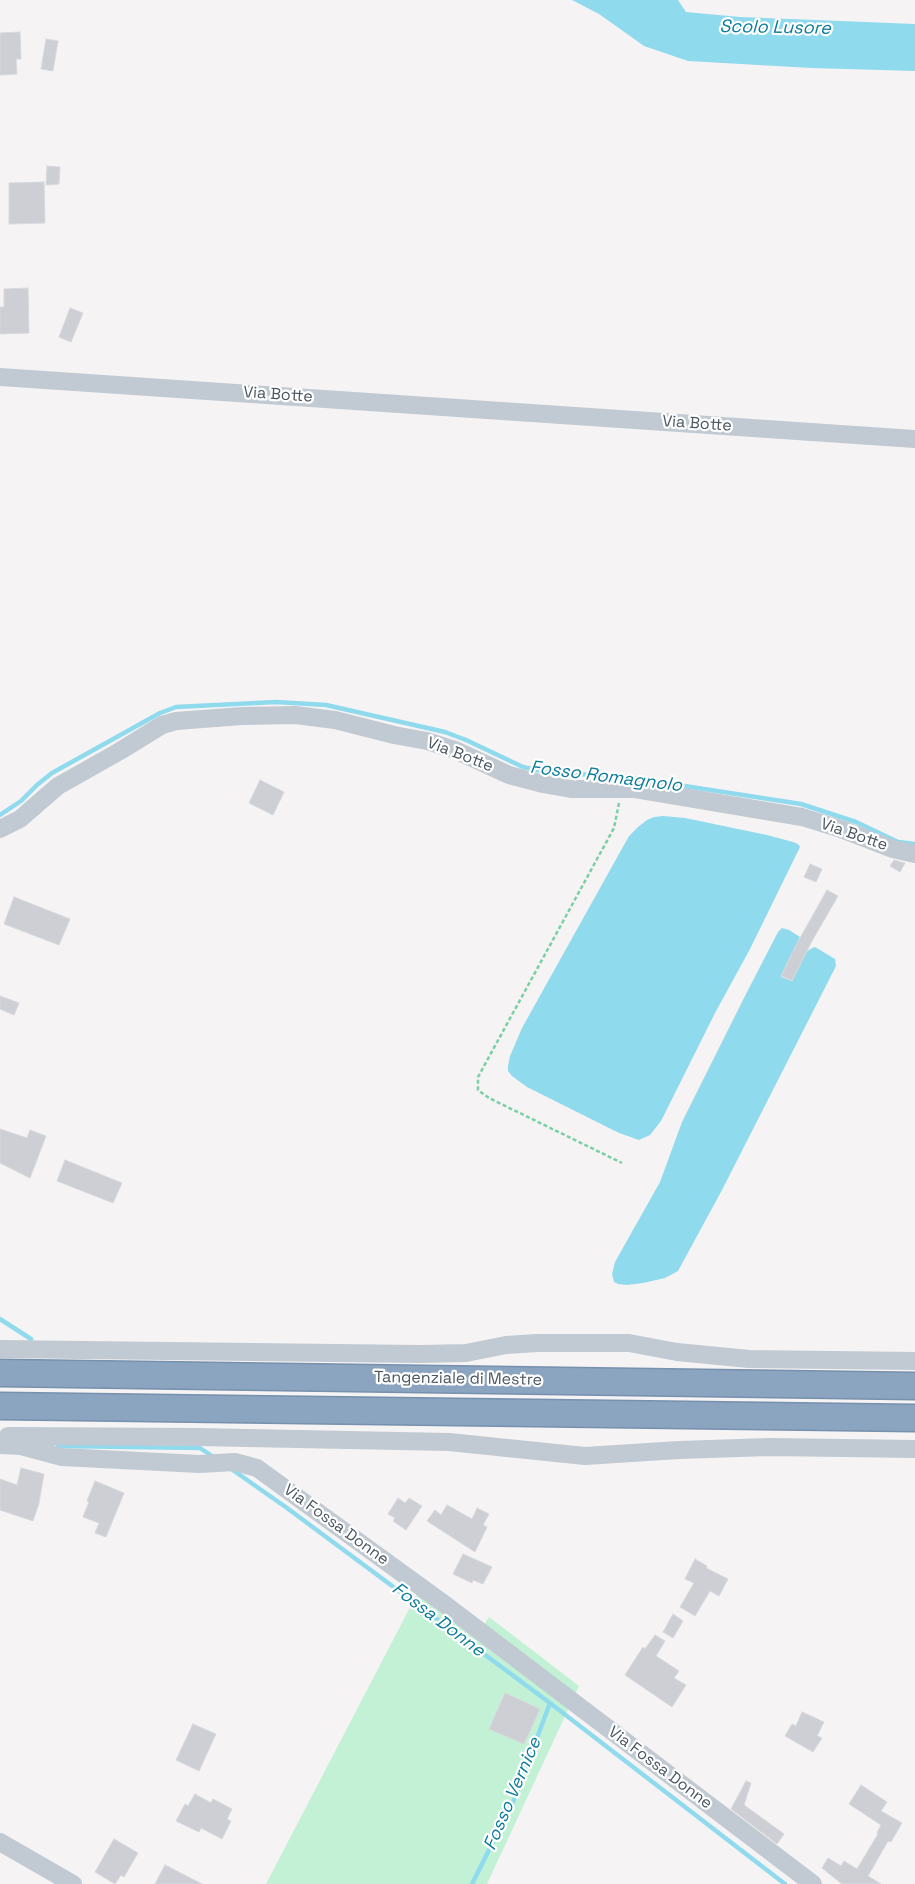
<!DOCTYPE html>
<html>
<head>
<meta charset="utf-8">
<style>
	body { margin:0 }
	canvas { display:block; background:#f5f3f3 }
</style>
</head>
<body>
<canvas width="915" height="1884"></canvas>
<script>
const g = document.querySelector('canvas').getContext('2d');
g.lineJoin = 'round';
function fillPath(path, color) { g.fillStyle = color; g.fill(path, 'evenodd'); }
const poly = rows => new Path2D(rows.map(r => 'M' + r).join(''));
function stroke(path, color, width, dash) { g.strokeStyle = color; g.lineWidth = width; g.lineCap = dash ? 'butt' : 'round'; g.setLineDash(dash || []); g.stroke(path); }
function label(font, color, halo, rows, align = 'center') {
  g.font = font + ' "Space Grotesk",sans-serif'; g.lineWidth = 4.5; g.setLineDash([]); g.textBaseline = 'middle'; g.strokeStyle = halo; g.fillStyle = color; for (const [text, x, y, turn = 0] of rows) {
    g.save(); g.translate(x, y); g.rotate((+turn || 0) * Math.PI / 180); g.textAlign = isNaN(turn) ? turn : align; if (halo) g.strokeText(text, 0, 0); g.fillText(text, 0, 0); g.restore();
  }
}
const green = poly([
	[417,1594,478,1634,489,1617,579,1686,487,1884,266,1884]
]);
const water = poly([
	[572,0,678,0,686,12,740,17,915,24,915,71,811,68,688,61,644,46,599,14],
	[663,816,685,818,767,835,793,842,798,844,800,847,750,949,715,1013,661,1121,650,1135,639,1140,619,1133,527,1087,512,1076,508,1071,508,1066,510,1056,522,1028,629,836,638,827,647,820,654,817],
	[782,928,789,930,800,937,781,977,792,981,806,952,812,948,815,947,835,959,836,966,833,972,722,1190,678,1271,665,1278,643,1283,627,1285,618,1284,614,1282,612,1274,615,1262,660,1182,682,1122,746,994,778,932]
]);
const stream = poly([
	[0,815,21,801,37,785,52,773,160,713,176,707,276,702,326,705,445,732,466,740,523,767,551,773,620,776,801,804,856,822,898,842,915,844],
	[0,1319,31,1339],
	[58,1446,200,1448,215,1458],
	[230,1468,287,1508,550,1703,785,1884],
	[472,1884,513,1802,550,1703]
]);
const building = poly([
	[20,32,21,59,16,59,17,74,0,75,0,33,20,32],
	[46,39,58,41,53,71,41,69,46,39],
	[47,166,60,167,59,184,46,185,47,166],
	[44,182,45,223,9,224,9,183,44,182],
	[28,288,29,333,0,334,0,307,4,307,4,289,28,288],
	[70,308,83,313,71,342,59,337,70,308],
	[260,780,284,792,273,815,249,803,260,780],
	[894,860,905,863,900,872,890,866,894,860],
	[810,864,822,869,816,882,804,877,810,864],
	[827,890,838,896,812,941,792,981,781,976,795,947,827,890],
	[14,897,70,919,59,945,4,924,14,897],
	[0,996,19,1003,14,1015,0,1009,0,996],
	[0,1129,27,1138,30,1130,46,1136,30,1178,0,1163,0,1129],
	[65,1160,122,1183,113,1203,57,1181,65,1160],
	[21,1468,44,1474,39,1503,33,1521,0,1510,0,1479,17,1485,21,1468],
	[95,1481,124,1493,106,1537,95,1533,99,1523,83,1517,89,1502,87,1501,95,1481],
	[398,1498,405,1503,409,1498,422,1506,406,1530,393,1521,395,1518,388,1514,398,1498],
	[447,1505,472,1519,477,1508,489,1514,483,1525,487,1527,475,1552,427,1521,435,1510,441,1515,447,1505],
	[463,1554,492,1567,483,1584,473,1580,472,1583,453,1574,463,1554],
	[695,1559,707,1566,706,1568,728,1579,719,1596,710,1591,695,1616,680,1607,694,1583,685,1579,695,1559],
	[673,1614,683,1621,673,1638,663,1632,673,1614],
	[655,1635,665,1641,656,1656,679,1671,674,1678,686,1685,672,1707,625,1675,643,1647,645,1649,655,1635],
	[505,1693,540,1709,524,1744,489,1729,505,1693],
	[802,1712,824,1722,817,1736,822,1738,813,1752,785,1736,792,1724,796,1726,802,1712],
	[193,1724,216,1734,199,1771,176,1760,193,1724],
	[746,1781,751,1783,744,1805,784,1834,777,1844,731,1809,746,1781],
	[861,1785,887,1802,881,1811,902,1823,891,1842,888,1841,868,1876,881,1884,842,1884,822,1868,828,1858,841,1866,844,1861,857,1869,878,1834,877,1833,881,1825,849,1804,861,1785],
	[195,1794,211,1803,213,1799,232,1809,227,1819,231,1821,222,1839,201,1828,199,1832,176,1821,185,1804,188,1806,195,1794],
	[114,1839,138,1853,124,1877,121,1875,115,1884,95,1872,114,1839],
	[165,1865,202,1884,155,1884,165,1865]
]);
const path = poly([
	[619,803,614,828,478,1077,478,1090,489,1098,622,1163]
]);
const minor = poly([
	[0,377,915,439],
	[0,829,20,819,58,786,120,751,162,725,176,721,242,716,295,715,335,720,394,735,427,741,455,750,509,775,543,784,571,789,635,789,802,817,841,829,893,849,915,854],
	[0,1349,420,1354,466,1353,506,1345,537,1343,629,1343,677,1352,749,1359,915,1361],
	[8,1436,197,1437,449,1442,585,1456,679,1450,769,1447,915,1449],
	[0,1445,21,1446,62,1457,199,1464,235,1462,257,1468,443,1603,813,1884],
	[0,1842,73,1884]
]);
const highway = poly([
	[0,1373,915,1386],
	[0,1406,915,1418]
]);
const streetNames = [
	["Via Botte",278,395,4],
	["Via Botte",697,424,4],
	["Via Botte",460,755,21],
	["Via Botte",854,835,19],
	["Tangenziale di Mestre",458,1379,1],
	["Via Fossa Donne",336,1525,36],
	["Via Fossa Donne",660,1768,37]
];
const waterNames = [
	["Scolo Lusore",775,28,1],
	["Fosso Romagnolo",606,777,7],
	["Fossa Donne",438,1620,37],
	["Fosso Vernice",513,1794,-67]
];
fillPath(green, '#c3f1d5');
fillPath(water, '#90daee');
stroke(stream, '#90daee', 4.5);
fillPath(building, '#cdcfd5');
stroke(building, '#d7d9de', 1);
stroke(highway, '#7690ad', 29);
stroke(path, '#7ad0a6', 2.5, [4, 2.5]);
stroke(minor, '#c1cad2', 18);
stroke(highway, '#8ba5c1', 26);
label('16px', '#4a5661', '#fff', streetNames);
label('italic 18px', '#0c7c9b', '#fff', waterNames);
</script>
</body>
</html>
